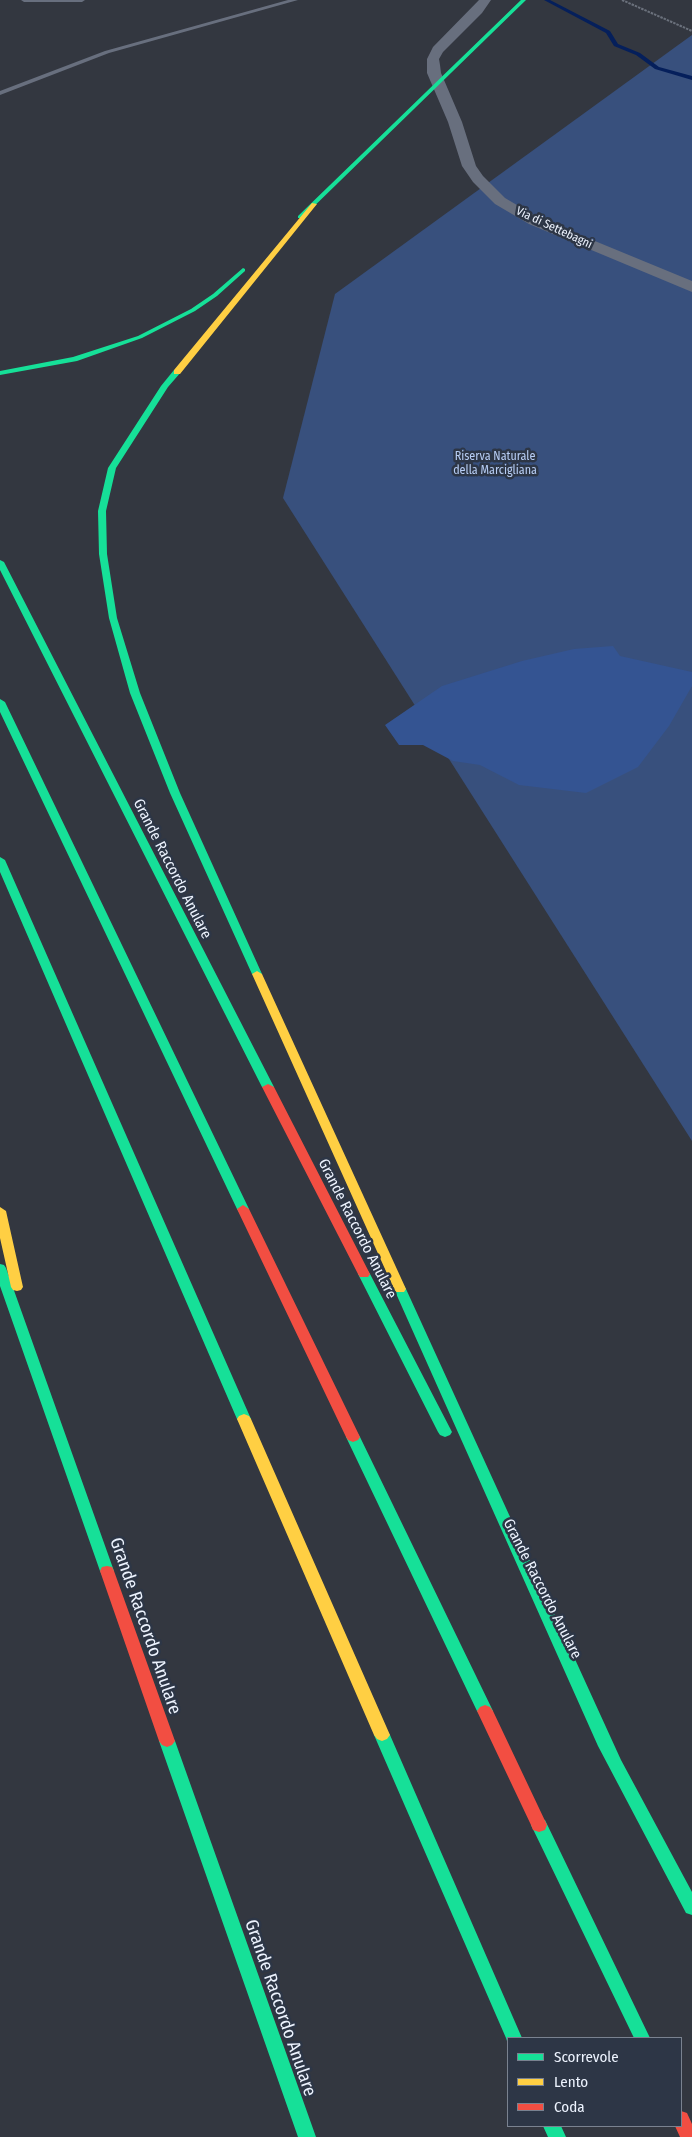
<!DOCTYPE html>
<html>
<head>
<meta charset="utf-8">
<style>
	body { margin:0 }
	#map { position:relative; width:692px; height:2137px; overflow:hidden; background:#333740; font-family:"Fira Sans Condensed",sans-serif }
	canvas { display:block }
	.legend { position:absolute; left:507px; top:2037px; width:175px; height:90px; box-sizing:border-box; background:#2d3646; border:1px solid #7a8290; margin:0; padding:6px 9px; list-style:none; font-size:15px; color:#edf3fe }
	.legend li { display:flex; align-items:center; gap:10px; height:25px }
	.legend b { width:25px; border:1px solid #7a8290 }
</style>
</head>
<body>
<div id="map">
<canvas width="692" height="2137"></canvas>
<ul class="legend">
<li><b style="height:6px;background:#16e098"></b>Scorrevole</li>
<li><b style="height:6px;background:#ffcf43"></b>Lento</li>
<li><b style="height:6px;background:#f24e42"></b>Coda</li>
</ul>
</div>
<script>
const g = document.querySelector('canvas').getContext('2d');
g.lineJoin = 'round';
function fillPath(path, color) { g.fillStyle = color; g.fill(path, 'evenodd'); }
const poly = rows => new Path2D(rows.map(r => 'M' + r).join(''));
function stroke(path, color, width, dash) { g.strokeStyle = color; g.lineWidth = width; g.lineCap = dash ? 'butt' : 'round'; g.setLineDash(dash || []); g.stroke(path); }
function label(font, color, halo, rows, align = 'center') {
  g.font = font + ' "Fira Sans Condensed",sans-serif'; g.lineWidth = 5; g.setLineDash([]); g.textBaseline = 'middle'; g.strokeStyle = halo; g.fillStyle = color; for (const [text, x, y, turn = 0] of rows) {
    g.save(); g.translate(x, y); g.rotate((+turn || 0) * Math.PI / 180); g.textAlign = isNaN(turn) ? turn : align; if (halo) g.strokeText(text, 0, 0); g.fillText(text, 0, 0); g.restore();
  }
}
const green = poly([
	[692,35,692,1141,283,498,335,294]
]);
const forest = poly([
	[613,646,620,656,692,672,692,686,669,726,638,767,586,793,519,785,480,765,453,761,423,745,399,745,385,725,442,686,522,661,574,649]
]);
const stream = poly([
	[544,0,550,0,610,31,618,44,640,53,659,67,692,76,692,80,655,69,636,55,614,46,606,33,544,0]
]);
const path = poly([
	[622,0,692,31]
]);
const lane = poly([
	[21,0,85,0,82,2,24,2,21,0],
	[288,0,298,0,109,53,0,95,0,91,105,51,288,0]
]);
const street = poly([
	[479,0,491,0,482,13,443,52,439,59,440,65,441,73,462,122,476,166,483,176,505,198,539,218,692,281,692,292,529,224,495,204,473,182,462,166,448,122,427,73,427,59,433,47,479,0]
]);
const fast = poly([
	[521,0,526,0,302,218,298,218,298,216,521,0],
	[243,268,245,269,245,271,217,296,195,311,142,338,77,361,0,375,0,371,73,357,138,336,191,309,213,294,243,268],
	[174,370,181,372,168,387,116,468,106,511,107,554,117,618,140,693,180,793,262,974,257,977,252,974,170,793,130,693,109,618,99,554,98,511,108,468,161,386,174,370],
	[0,560,4,562,274,1087,272,1089,268,1090,262,1087,0,570,0,560],
	[0,699,5,702,249,1209,247,1212,239,1212,237,1209,0,712,0,699],
	[0,857,5,860,251,1419,249,1422,244,1424,239,1422,237,1419,0,872,0,857],
	[0,1264,4,1265,6,1268,114,1571,112,1575,107,1576,102,1575,100,1571,0,1286,0,1264],
	[364,1270,368,1271,370,1274,452,1432,450,1435,445,1437,440,1435,438,1432,358,1274,360,1271,364,1270],
	[400,1285,404,1286,406,1289,621,1760,692,1892,692,1915,686,1913,598,1746,394,1289,396,1286,400,1285],
	[353,1432,358,1434,360,1437,493,1711,490,1715,485,1717,480,1715,477,1711,346,1437,348,1434,353,1432],
	[382,1729,387,1731,390,1735,522,2038,508,2038,508,2044,506,2038,374,1735,377,1731,382,1729],
	[167,1735,172,1737,175,1741,316,2137,298,2137,159,1741,162,1737,167,1735],
	[539,1818,545,1820,650,2038,634,2038,531,1825,533,1820,539,1818],
	[543,2126,561,2126,566,2137,548,2137,543,2126]
]);
const slow = poly([
	[312,203,317,204,180,374,174,374,174,370,312,203],
	[257,971,262,974,406,1289,404,1292,396,1292,394,1289,252,974,257,971],
	[0,1207,6,1211,23,1287,21,1290,17,1291,13,1290,11,1287,0,1238,0,1207],
	[244,1414,249,1416,251,1419,390,1735,387,1739,382,1741,377,1739,374,1735,237,1419,239,1416,244,1414]
]);
const jam = poly([
	[268,1084,274,1087,370,1274,368,1277,360,1277,358,1274,262,1087,268,1084],
	[243,1205,249,1209,360,1437,358,1440,353,1442,348,1440,346,1437,237,1209,243,1205],
	[107,1566,112,1567,114,1571,175,1741,172,1745,167,1747,162,1745,159,1741,100,1571,102,1567,107,1566],
	[485,1705,490,1707,493,1711,547,1825,545,1830,539,1832,533,1830,531,1825,477,1711,480,1707,485,1705],
	[681,2111,687,2113,692,2124,692,2137,680,2137,675,2126,681,2126,681,2111]
]);
const farStreetnames = [
	["Via di Settebagni",554,228,25]
];
const farParknames = [
	["Riserva Naturale",495,457],
	["della Marcigliana",495,471]
];
const streetNames = [
	["Grande Raccordo Anulare",172,869,63],
	["Grande Raccordo Anulare",357,1229,63],
	["Grande Raccordo Anulare",542,1589,63]
];
const nearStreetnames = [
	["Grande Raccordo Anulare",145,1626,71],
	["Grande Raccordo Anulare",280,2008,71]
];
fillPath(green, '#38507d');
fillPath(forest, '#345492');
fillPath(stream, '#051f5b');
stroke(path, '#6b717c', 2, [2.5, 1]);
fillPath(lane, '#686f7e');
fillPath(street, '#686f7e');
fillPath(fast, '#16e098');
fillPath(slow, '#ffcf43');
fillPath(jam, '#f24e42');
label('12px', '#edf3fe', '#2d3646', farStreetnames);
label('12px', '#b7cdf4', '#2d3646', farParknames);
label('15px', '#edf3fe', '#2d3646', streetNames);
label('18px', '#edf3fe', '#2d3646', nearStreetnames);
</script>
</body>
</html>
